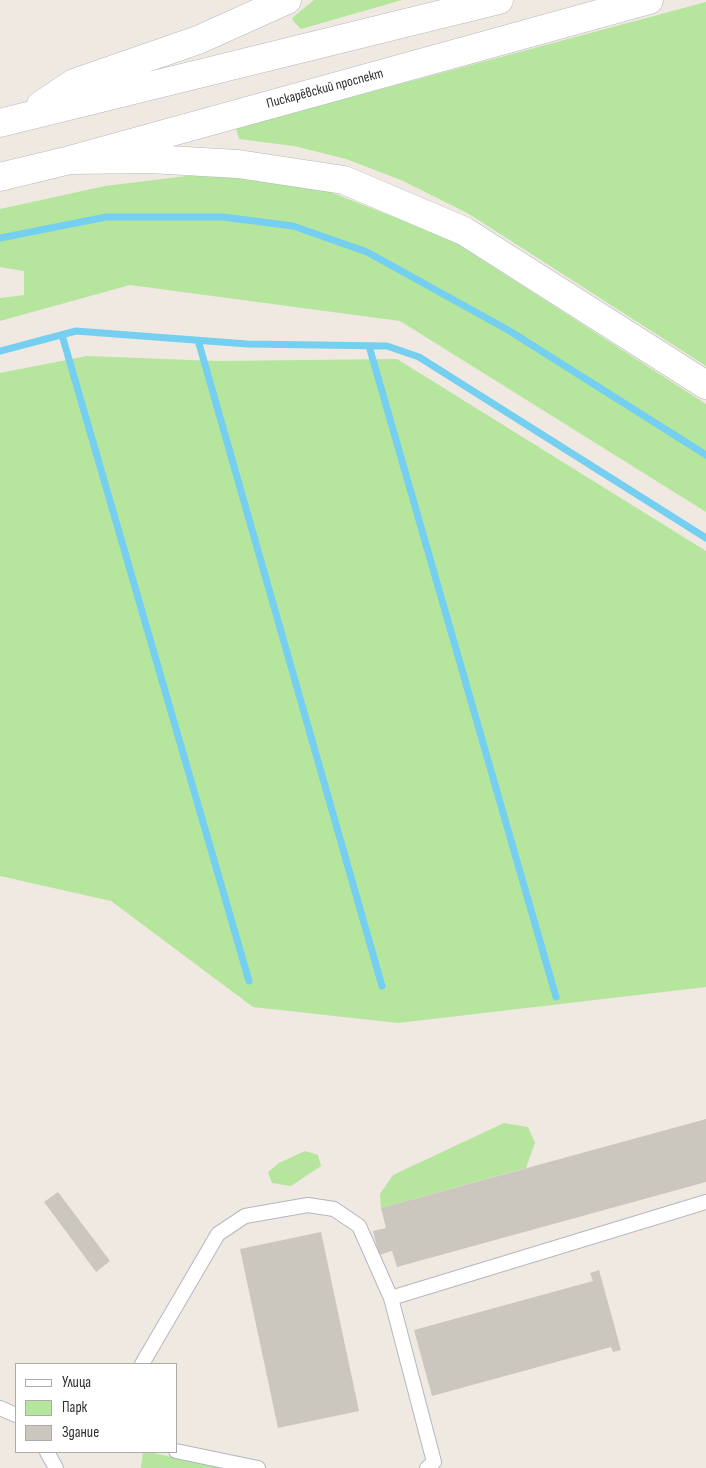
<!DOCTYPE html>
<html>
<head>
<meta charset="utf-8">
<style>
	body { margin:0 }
	#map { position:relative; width:706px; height:1468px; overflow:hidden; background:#efe9e1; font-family:"Sofia Sans Condensed",sans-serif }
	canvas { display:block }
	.legend { position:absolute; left:15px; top:1363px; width:162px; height:90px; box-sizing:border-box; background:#fff; border:1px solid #ababab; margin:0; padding:6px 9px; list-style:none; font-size:15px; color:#2e2e2e }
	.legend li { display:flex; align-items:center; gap:10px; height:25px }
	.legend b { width:25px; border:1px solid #ababab }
</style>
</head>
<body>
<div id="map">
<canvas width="706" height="1468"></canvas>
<ul class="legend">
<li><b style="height:6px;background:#fff"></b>Улица</li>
<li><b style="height:14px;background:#b6e59e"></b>Парк</li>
<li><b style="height:14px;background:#cbc7bf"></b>Здание</li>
</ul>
</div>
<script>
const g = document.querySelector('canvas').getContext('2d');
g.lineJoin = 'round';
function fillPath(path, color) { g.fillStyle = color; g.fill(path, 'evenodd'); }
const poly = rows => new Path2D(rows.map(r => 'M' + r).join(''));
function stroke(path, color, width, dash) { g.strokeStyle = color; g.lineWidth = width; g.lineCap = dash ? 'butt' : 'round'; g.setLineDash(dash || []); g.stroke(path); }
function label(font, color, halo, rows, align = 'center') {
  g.font = font + ' "Sofia Sans Condensed",sans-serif'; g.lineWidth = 5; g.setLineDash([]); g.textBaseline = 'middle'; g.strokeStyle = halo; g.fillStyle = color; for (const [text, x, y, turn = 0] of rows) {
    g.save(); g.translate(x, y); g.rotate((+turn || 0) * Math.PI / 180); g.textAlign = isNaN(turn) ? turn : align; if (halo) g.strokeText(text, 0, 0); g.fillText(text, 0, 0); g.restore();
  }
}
const green = poly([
	[314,0,402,0,301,29,294,22,292,18],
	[706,2,706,366,469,214,401,180,346,159,294,146,239,139,236,128],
	[237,174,325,190,450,239,706,404,706,512,400,321,130,285,0,321,0,298,24,295,24,271,0,267,0,209,105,186,195,175],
	[87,356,216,361,397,359,706,551,706,987,398,1023,253,1007,111,901,0,876,0,373],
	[504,1123,528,1127,535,1143,526,1168,381,1208,380,1194,393,1175],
	[305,1151,318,1155,321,1166,291,1186,272,1183,268,1172,279,1163],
	[143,1452,148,1452,227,1468,141,1468]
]);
const stream = poly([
	[0,238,106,217,223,217,293,226,367,252,508,330,706,455],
	[62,335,249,981],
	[198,340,382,986],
	[369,346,556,997],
	[0,351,76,331,247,344,387,346,419,357,706,538]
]);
const building = poly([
	[706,1119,706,1182,397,1267,392,1251,379,1255,373,1231,386,1228,381,1208],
	[58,1192,110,1261,96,1272,44,1202],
	[321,1232,359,1411,278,1428,240,1249],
	[599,1270,621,1350,613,1352,611,1347,432,1396,414,1330,593,1281,590,1273]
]);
const service = poly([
	[391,1298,706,1202],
	[142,1364,218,1234,245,1216,308,1205,334,1209,359,1226,391,1298,434,1462,427,1468],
	[0,1408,16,1415],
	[176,1451,258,1468],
	[47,1452,56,1468]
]);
const secondary = poly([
	[41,105,74,83,198,40,287,0],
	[0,123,499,0],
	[70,160,150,159,238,164,344,180,464,231,706,385],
	[0,177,70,160,649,0]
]);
const streetNames = [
	["Пискарёвский проспект",325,89,-15]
];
fillPath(green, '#b6e59e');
stroke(stream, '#75cff0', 7);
fillPath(building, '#cbc7bf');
stroke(service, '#b4b7c1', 16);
stroke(secondary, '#b4b7c1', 29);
stroke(service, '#fff', 14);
stroke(secondary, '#fff', 28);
label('14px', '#2e2e2e', '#fff', streetNames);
</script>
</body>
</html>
